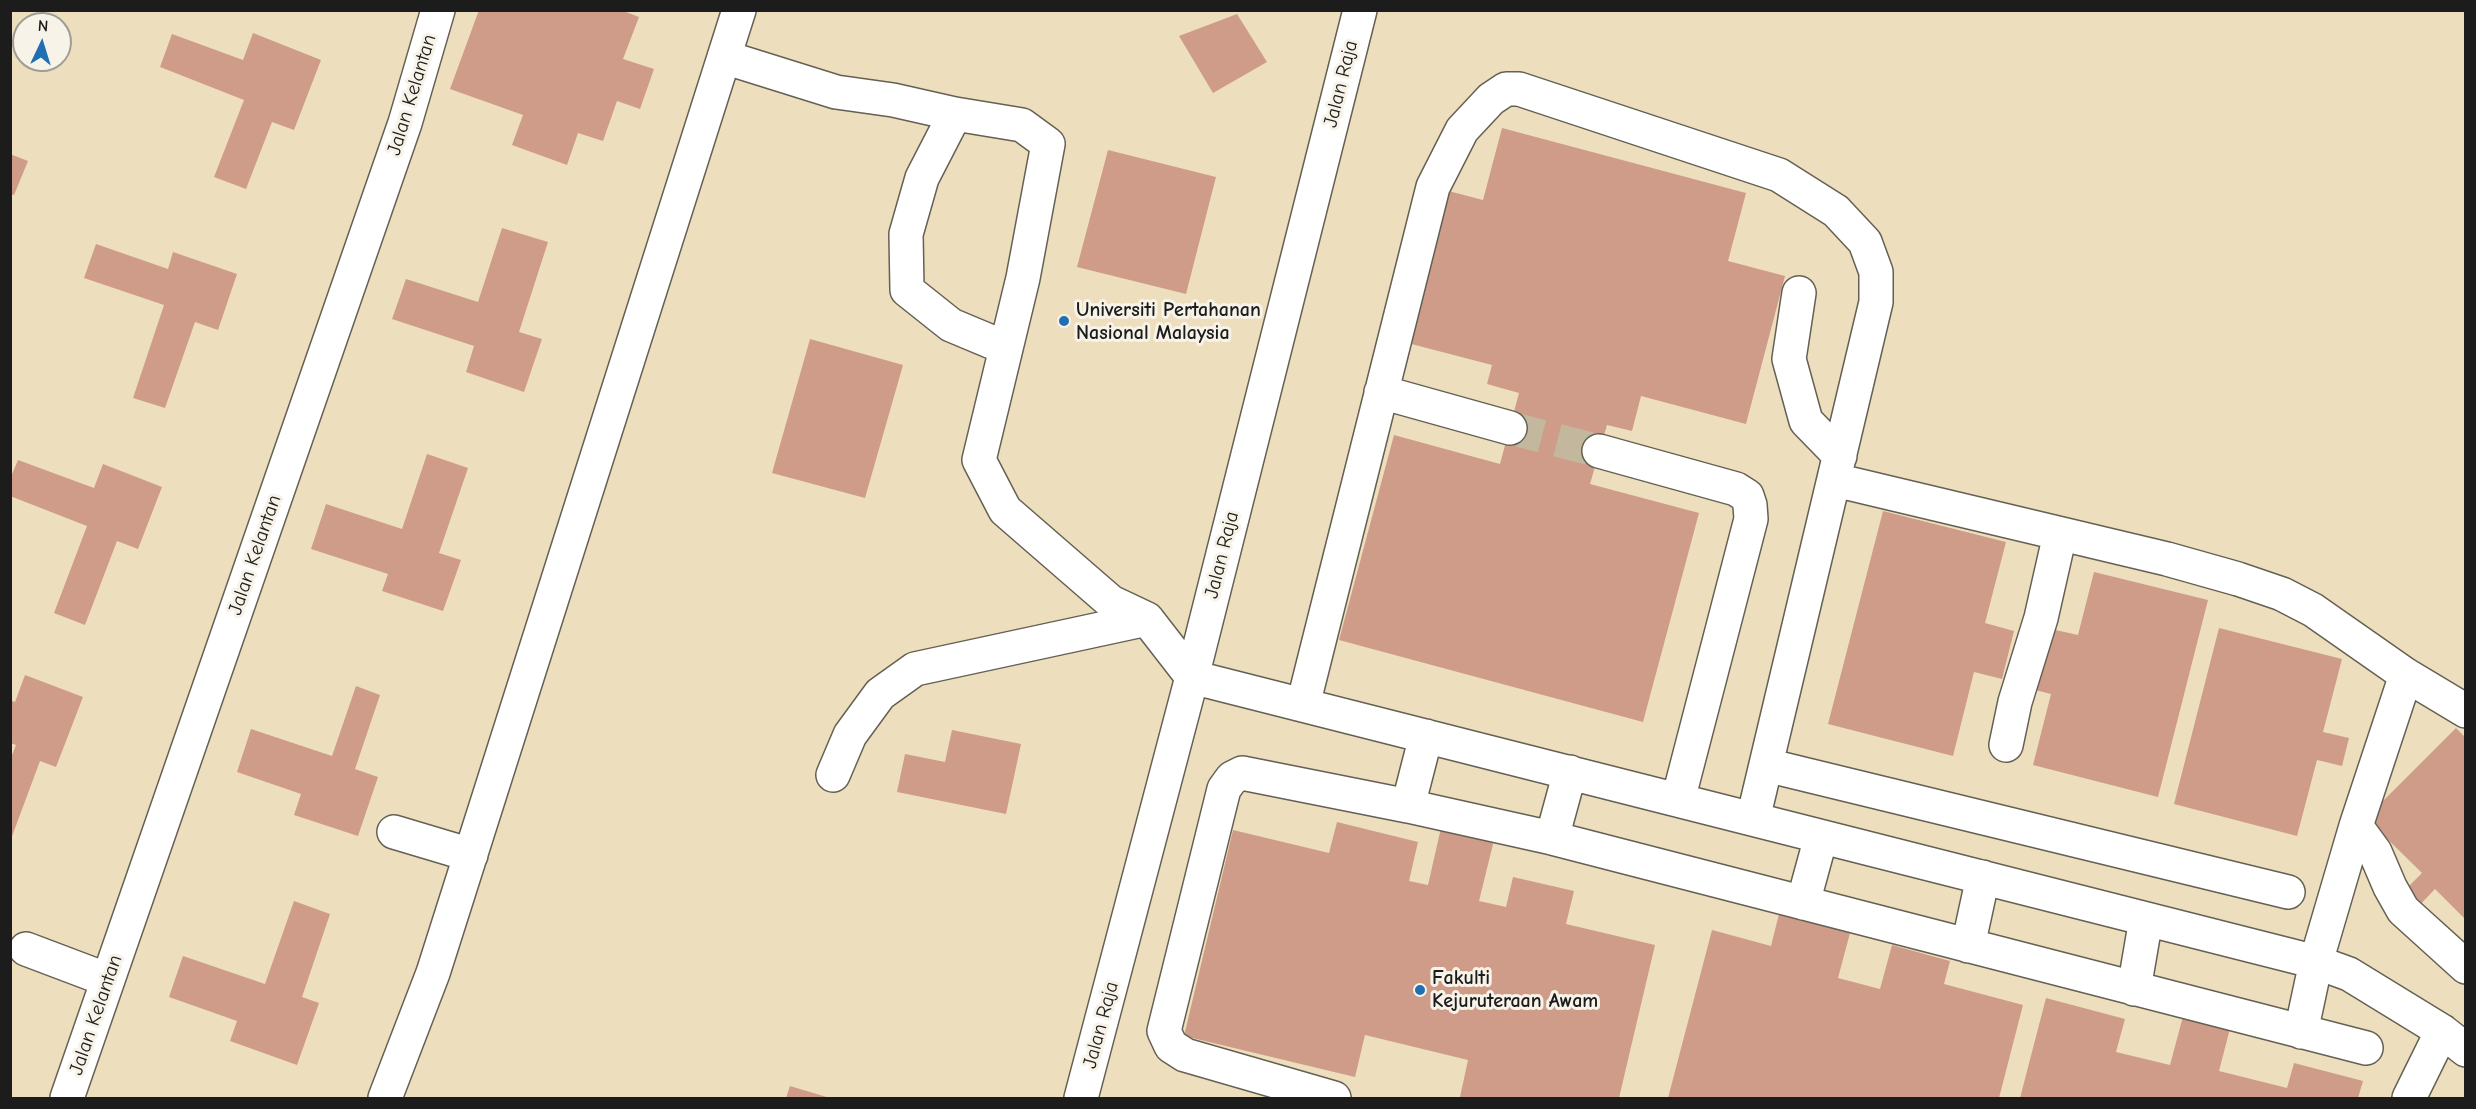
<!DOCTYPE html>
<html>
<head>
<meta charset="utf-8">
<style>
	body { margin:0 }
	#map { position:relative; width:2476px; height:1109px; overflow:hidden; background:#eddfbd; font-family:"Comic Neue",sans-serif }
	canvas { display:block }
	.frame { position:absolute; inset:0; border:12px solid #1c1c1c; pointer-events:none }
	.north { position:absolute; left:12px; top:12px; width:60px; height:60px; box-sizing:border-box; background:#f7f3e8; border:2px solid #9f9d96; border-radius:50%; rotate:4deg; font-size:16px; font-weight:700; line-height:24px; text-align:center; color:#1c1c1c }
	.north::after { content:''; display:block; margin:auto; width:21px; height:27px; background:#1f6fb2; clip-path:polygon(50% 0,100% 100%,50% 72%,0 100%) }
</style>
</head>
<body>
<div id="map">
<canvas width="2476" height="1109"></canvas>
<div class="frame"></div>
<div class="north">N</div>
</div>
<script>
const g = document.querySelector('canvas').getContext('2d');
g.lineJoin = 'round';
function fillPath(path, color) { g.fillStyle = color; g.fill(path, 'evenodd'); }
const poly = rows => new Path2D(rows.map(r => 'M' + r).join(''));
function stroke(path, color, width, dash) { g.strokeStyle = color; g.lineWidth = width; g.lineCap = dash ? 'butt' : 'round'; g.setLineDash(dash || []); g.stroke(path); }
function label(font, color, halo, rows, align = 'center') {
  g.font = font + ' "Comic Neue",sans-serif'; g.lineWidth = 6; g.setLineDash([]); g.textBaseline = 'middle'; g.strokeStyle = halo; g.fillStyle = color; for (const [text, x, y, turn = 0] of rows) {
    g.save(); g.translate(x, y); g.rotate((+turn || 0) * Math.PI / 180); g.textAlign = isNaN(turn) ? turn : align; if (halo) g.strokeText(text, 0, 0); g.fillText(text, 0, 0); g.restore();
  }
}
const building = poly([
	[479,10,621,10,639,17,623,59,654,69,640,109,617,101,603,141,578,133,567,165,512,145,523,115,450,89],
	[1237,14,1267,62,1213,93,1179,36],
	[253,33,321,60,294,130,272,122,246,189,214,177,244,100,160,67,172,34,243,60],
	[1502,128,1746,193,1728,261,1785,276,1746,424,1641,396,1632,431,1607,425,1590,484,1699,513,1643,722,1339,640,1394,435,1500,464,1519,393,1487,384,1492,365,1396,340,1437,188,1483,200],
	[1108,150,1216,177,1186,294,1077,267],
	[10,154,28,161,14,195,10,194],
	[502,228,548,242,519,332,542,339,524,392,466,372,474,346,392,319,406,279,478,302],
	[96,244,168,269,173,252,237,274,218,330,195,322,165,408,133,398,164,305,84,278],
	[810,339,903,365,865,498,772,473],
	[427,454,468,468,439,553,461,560,443,611,382,591,388,574,311,549,326,504,402,529],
	[18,460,94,488,103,464,162,487,138,549,117,541,85,625,54,613,87,526,10,496,10,479],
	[1883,511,2006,542,1985,623,2014,631,2002,679,1974,672,1953,756,1828,724],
	[2094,572,2208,600,2158,797,2033,765,2051,694,2027,688,2042,627,2078,635],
	[2219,628,2342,659,2323,732,2349,738,2342,766,2317,760,2297,836,2174,804],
	[25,675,83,697,56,767,40,761,11,839,10,760,16,745,10,743,10,700,15,702],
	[356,686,380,695,355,769,378,777,358,836,294,815,301,794,237,772,251,729,332,756],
	[2456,728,2466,738,2466,920,2435,889,2414,911,2399,896,2422,873,2366,818],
	[952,730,1021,744,1006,814,897,792,905,754,945,762],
	[1443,819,1496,832,1479,901,1506,907,1513,877,1574,891,1566,924,1655,945,1619,1098,1460,1097,1468,1060,1365,1035,1355,1077,1184,1036,1233,830,1329,853,1337,822,1418,842,1409,881,1428,885],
	[294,901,330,914,302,997,319,1003,297,1065,230,1041,237,1021,169,997,183,956,265,984],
	[1779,914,1850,933,1838,978,1880,989,1892,945,1950,961,1944,984,2023,1005,1999,1098,1668,1098,1712,930,1771,946],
	[2046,998,2125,1019,2116,1052,2170,1065,2186,1005,2233,1017,2219,1071,2287,1088,2294,1063,2363,1081,2358,1098,2020,1098],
	[790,1086,830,1098,786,1098]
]);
const minorTunnel = poly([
	[1510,428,1599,451]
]);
const minor = poly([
	[724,57,836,92,893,100,955,114,1022,125,1048,144,1023,278,979,460,1005,510,1111,602,1147,619,1192,677,2316,962,2349,974,2442,1031,2466,1050],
	[955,114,922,178,906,234,907,290,951,325,1006,348],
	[1799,293,1789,359,1806,421,1840,456],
	[1381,392,1510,428],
	[1599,451,1736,489,1747,496,1750,505,1751,519,1678,800],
	[1835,480,2167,559,2238,579,2282,594,2313,610,2406,675,2466,711],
	[1303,705,1433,187,1462,130,1491,99,1506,89,1519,89,1779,175,1836,211,1865,242,1876,272,1876,302,1753,819],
	[2006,745,2015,702,2041,618,2060,534],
	[1766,765,2288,892],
	[833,775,850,735,880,694,915,669,1147,619],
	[1408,806,1426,736],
	[2356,826,2375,852,2390,887,2403,910,2466,967],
	[394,832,471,855],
	[1552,838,1570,772],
	[1803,903,1821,837],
	[1968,946,1983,877],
	[26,949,108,980],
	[2134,989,2146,919],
	[2301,1032,2316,962,2356,826,2406,675],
	[67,1098,405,123,438,10],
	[385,1098,433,973,739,10],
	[1081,1098,1192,677,1360,10],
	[1334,1098,1185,1055,1171,1046,1164,1031,1224,789,1232,778,1242,773,1408,806,1552,838,2366,1048],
	[2409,1098,2442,1031]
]);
const markers = [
	[1064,321,6,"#1f6fb2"],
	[1420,990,6,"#1f6fb2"]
];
const streetNames = [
	["Jalan Raja",1341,84,-76],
	["Jalan Kelantan",412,95,-73],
	["Jalan Kelantan",255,555,-71],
	["Jalan Raja",1222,555,-76],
	["Jalan Kelantan",96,1015,-71],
	["Jalan Raja",1101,1025,-75]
];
const poiNames = [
	["Universiti Pertahanan",1076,310],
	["Nasional Malaysia",1076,333],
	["Fakulti",1432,978],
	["Kejuruteraan Awam",1432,1001]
];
fillPath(building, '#cf9c89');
stroke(minorTunnel, '#c3b89d', 33, [33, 16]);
stroke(minor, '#656054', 36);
stroke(minor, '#fff', 33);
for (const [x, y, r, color] of markers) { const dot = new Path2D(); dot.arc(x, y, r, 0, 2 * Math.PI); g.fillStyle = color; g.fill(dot); stroke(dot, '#f7f3e8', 2); }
label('20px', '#1c1c1c', '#f7f3e8', streetNames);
label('bold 20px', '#1c1c1c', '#f7f3e8', poiNames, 'left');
</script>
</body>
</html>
